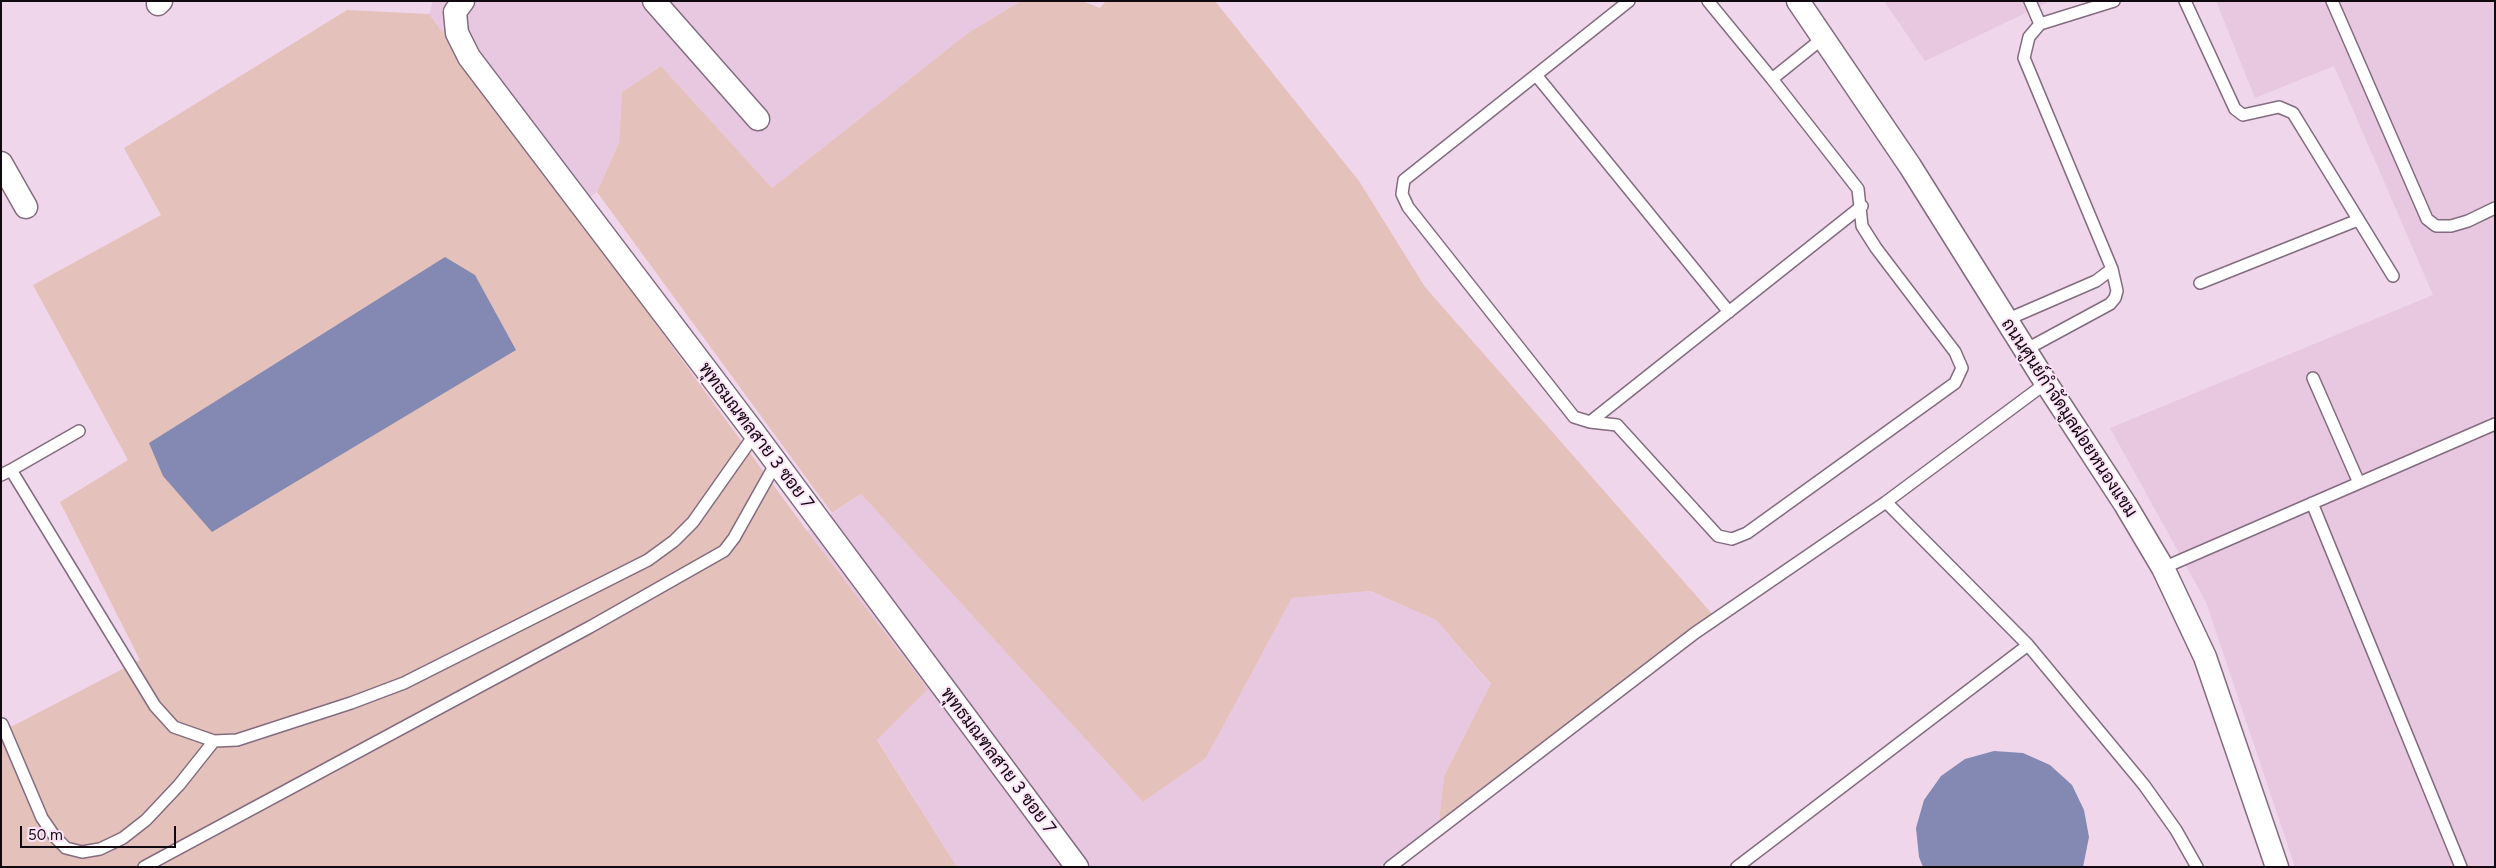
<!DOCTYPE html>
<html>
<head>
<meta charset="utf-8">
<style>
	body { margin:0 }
	#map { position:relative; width:2496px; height:868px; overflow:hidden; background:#f0d6ea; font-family:Figtree,sans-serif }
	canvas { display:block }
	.frame { position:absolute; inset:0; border:2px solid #110910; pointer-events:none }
	.scale { position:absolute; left:20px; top:826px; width:156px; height:22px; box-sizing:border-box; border:2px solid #110910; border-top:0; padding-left:6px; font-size:15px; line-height:18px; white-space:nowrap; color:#110910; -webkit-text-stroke:4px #fde3f8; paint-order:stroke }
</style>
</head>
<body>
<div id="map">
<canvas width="2496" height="868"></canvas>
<div class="frame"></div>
<div class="scale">50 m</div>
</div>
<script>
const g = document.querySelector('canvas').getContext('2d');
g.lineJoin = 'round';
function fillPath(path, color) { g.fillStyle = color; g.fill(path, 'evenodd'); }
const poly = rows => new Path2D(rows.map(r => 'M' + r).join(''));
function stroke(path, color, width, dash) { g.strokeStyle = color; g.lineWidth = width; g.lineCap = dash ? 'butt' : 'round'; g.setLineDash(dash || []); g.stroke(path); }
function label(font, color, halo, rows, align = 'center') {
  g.font = font + ' Figtree,Sarabun,sans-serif'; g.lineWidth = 4; g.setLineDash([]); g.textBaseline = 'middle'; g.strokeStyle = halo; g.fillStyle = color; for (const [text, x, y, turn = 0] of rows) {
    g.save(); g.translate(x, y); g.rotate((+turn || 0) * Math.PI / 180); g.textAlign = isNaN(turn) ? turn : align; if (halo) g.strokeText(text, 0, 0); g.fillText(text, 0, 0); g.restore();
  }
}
const built = poly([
	[433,1,1021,1,968,33,772,188,661,66,622,92,619,143,597,192,572,210,429,14],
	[1884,1,2051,1,1925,61],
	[2216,1,2495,1,2495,867,2295,867,2206,602,2110,428,2433,295,2334,66,2255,98],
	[861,494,1143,802,1206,758,1292,598,1369,591,1436,620,1491,685,1444,776,1439,821,1379,867,957,867,877,739,927,689,807,531]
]);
const green = poly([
	[1021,1,1082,1,1100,8,1106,1,1215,1,1359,181,1425,287,1714,616,1439,821,1444,776,1491,684,1436,620,1370,591,1292,598,1206,758,1143,802,861,494,832,513,597,192,619,143,622,92,661,66,772,188,968,33],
	[347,10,429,14,807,531,928,689,877,740,957,867,1,867,1,732,140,660,60,502,128,460,33,285,161,215,124,148]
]);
const water = poly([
	[445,257,475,275,516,350,212,532,163,476,149,443],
	[1994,751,2023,753,2050,765,2072,785,2084,810,2089,837,2083,867,1923,867,1919,857,1916,828,1924,800,1941,776,1965,759]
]);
const service = poly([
	[1629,1,1404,180,1402,194,1408,207,1574,417,1590,422,1617,425,1718,536,1732,539,1747,533,1955,383,1962,368,1955,352,1876,248,1862,226,1858,189,1772,79,1708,1],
	[2030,1,2040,24],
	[2185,1,2235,109,2243,115,2279,107,2293,113,2393,276],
	[2332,1,2427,219,2436,226,2451,226,2468,221,2495,208],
	[1536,75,1729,312],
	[1772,79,1823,38],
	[2200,283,2358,220],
	[2006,320,2096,281,2112,269],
	[2025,350,2110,304,2115,298,2117,291,2112,269,2024,58,2029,37,2040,24,2114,1],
	[2313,378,2359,483],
	[1590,422,1862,206],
	[11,470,79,431],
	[1,475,11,470,155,706,174,727,214,741,237,740,351,703,404,683,648,560,674,541,693,522,755,434],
	[1886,502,2028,645,2144,785,2176,830,2197,867],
	[2312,503,2461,867],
	[2163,568,2495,424],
	[2,724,42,818,55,837,66,848,82,852,100,849,123,838,146,820,179,785,214,741],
	[144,867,590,627,724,551,734,538,776,463],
	[1390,867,1695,633,1886,502,2046,383],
	[1737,867,2028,645]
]);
const minor = poly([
	[463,1,455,12,457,33,469,57,755,434,1077,867],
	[654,1,758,119],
	[1798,1,1910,166,2046,383,2125,504,2163,568,2205,657,2277,867],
	[158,4,161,1],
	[1,163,26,207]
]);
const streetNames = [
	["ถนนศูนย์กำจัดมูลฝอยหนองแขม",2069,418,57],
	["พุทธมณฑลสาย 3 ซอย 7",756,436,53],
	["พุทธมณฑลสาย 3 ซอย 7",998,761,53]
];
fillPath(built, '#e8c8e1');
fillPath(green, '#e5c1bc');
fillPath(water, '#8389b2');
stroke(service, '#836c7f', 14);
stroke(minor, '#836c7f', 25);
stroke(service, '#fff', 11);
stroke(minor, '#fff', 22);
label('18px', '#110910', '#fde3f8', streetNames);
</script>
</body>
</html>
